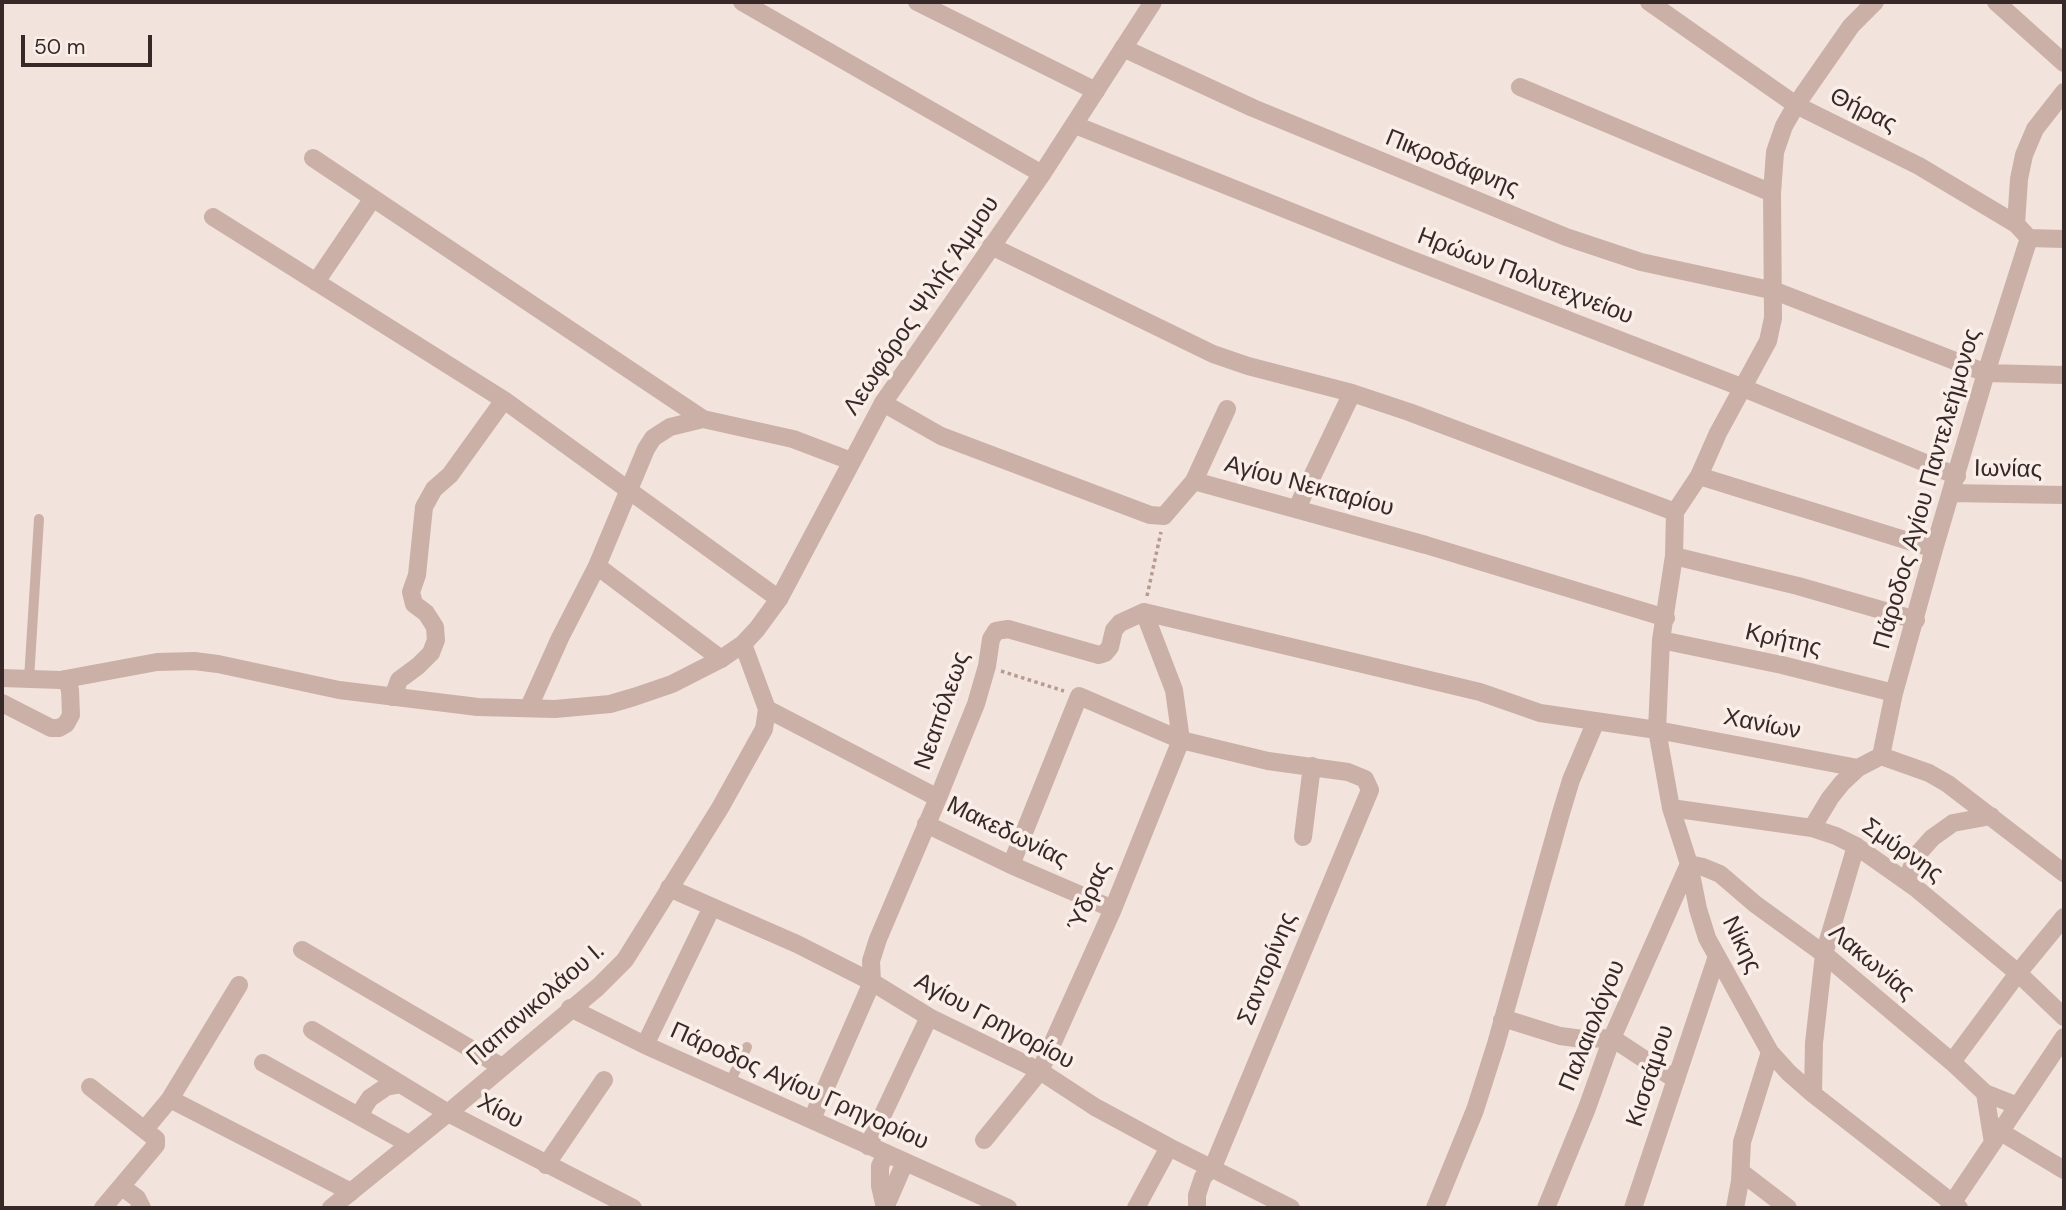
<!DOCTYPE html>
<html>
<head>
<meta charset="utf-8">
<style>
	body { margin:0 }
	#map { position:relative; width:2066px; height:1210px; overflow:hidden; background:#f2e3dc; font-family:"DM Sans",sans-serif }
	canvas { display:block }
	.frame { position:absolute; inset:0; border:4px solid #372928; pointer-events:none }
	.scale { position:absolute; left:21px; top:35px; width:131px; height:32px; box-sizing:border-box; border:4px solid #372928; border-top:0; padding-left:9px; font-size:21px; line-height:24px; white-space:nowrap; color:#372928; -webkit-text-stroke:5px #faeee8; paint-order:stroke }
</style>
</head>
<body>
<div id="map">
<canvas width="2066" height="1210"></canvas>
<div class="frame"></div>
<div class="scale">50 m</div>
</div>
<script>
const g = document.querySelector('canvas').getContext('2d');
g.lineJoin = 'round';
const poly = rows => new Path2D(rows.map(r => 'M' + r).join(''));
function stroke(path, color, width, dash) { g.strokeStyle = color; g.lineWidth = width; g.lineCap = dash ? 'butt' : 'round'; g.setLineDash(dash || []); g.stroke(path); }
function label(font, color, halo, rows, align = 'center') {
  g.font = font + ' "DM Sans",sans-serif'; g.lineWidth = 7; g.setLineDash([]); g.textBaseline = 'middle'; g.strokeStyle = halo; g.fillStyle = color; for (const [text, x, y, turn = 0] of rows) {
    g.save(); g.translate(x, y); g.rotate((+turn || 0) * Math.PI / 180); g.textAlign = isNaN(turn) ? turn : align; if (halo) g.strokeText(text, 0, 0); g.fillText(text, 0, 0); g.restore();
  }
}
const path = poly([
	[1147,596,1161,532],
	[1001,671,1064,691]
]);
const service = poly([
	[29,679,39,519],
	[730,1082,747,1047]
]);
const minor = poly([
	[742,2,1042,174],
	[917,2,1096,91],
	[1649,2,1796,105,1919,166,2016,224,2029,238,2064,239],
	[1875,2,1851,26,1796,105,1784,126,1775,152,1772,193,1773,318,1768,341,1718,433,1699,476,1675,512,1674,556,1661,640,1657,730,1671,808,1689,864,1698,909,1707,938,1770,1052,1789,1073,1813,1094,1959,1208],
	[1996,2,2064,63],
	[1123,48,1253,108,1566,237,1641,262,1775,291,1986,373,2064,375],
	[1520,87,1772,193],
	[1075,125,1402,256,1741,387,1957,476],
	[313,158,703,419,793,439,851,461],
	[213,217,504,400,779,599],
	[2016,224,2019,179,2024,155,2035,129,2064,92],
	[991,246,1213,354,1248,366,1352,393,1409,412,1675,512],
	[316,282,373,198],
	[883,403,941,436,1150,515,1164,516,1194,481,1426,545,1666,618],
	[1699,476,1934,549],
	[1194,481,1227,409],
	[1951,493,2064,495],
	[1297,508,1352,393],
	[1674,556,1798,586,1916,620],
	[597,566,721,659],
	[1144,612,1174,690,1181,740],
	[1661,640,1782,665,1894,693],
	[393,697,399,680,418,666,431,653,436,640,435,627,426,613,414,604,411,592,417,575,424,507,434,489,450,475,504,400],
	[2,703,51,728,59,728,66,724,71,715,70,690,66,679],
	[529,707,560,638,597,566,646,449,653,438,670,427,703,419],
	[767,709,938,798,878,939,871,961,872,982,812,1119],
	[1881,756,1894,693,1934,549,1986,373,2029,238],
	[1881,756,1929,773,1948,784,2064,873],
	[938,798,976,704,987,666,991,639,996,631,1008,629,1099,655,1105,653,1110,647,1114,630,1120,623,1144,612,1480,692,1540,713,1657,730,1858,768],
	[1671,808,1812,828,1836,836,1856,846,1917,889,2018,973,2064,1017],
	[926,824,1011,865,1113,909],
	[1812,828,1830,798,1842,783,1858,768,1881,756],
	[1303,837,1312,766],
	[1011,865,1079,696,1181,740,1268,761,1348,772,1365,779,1370,790,1213,1167,1203,1177,1197,1195,1197,1208],
	[669,888,797,944,872,982,929,1017,1040,1071,1095,1107,1169,1147,1291,1208],
	[1917,889,1909,874,1916,856,1932,838,1953,823,1991,816],
	[302,950,502,1067],
	[570,1008,645,1045,1008,1208],
	[1502,1020,1509,1020,1560,1036,1583,1039,1612,1038,1676,1080],
	[312,1030,448,1113,633,1208],
	[645,1045,712,907],
	[1952,1062,2018,973,2064,917],
	[263,1063,409,1144],
	[90,1087,156,1139,156,1145,103,1208],
	[1985,1093,1993,1143],
	[1813,1094,1814,1043,1824,954,1856,846],
	[170,1099,351,1192],
	[361,1117,364,1107,370,1098,386,1087,401,1084],
	[145,1129,170,1099,239,985],
	[2001,1132,2064,1170],
	[984,1140,1040,1071,1113,909,1181,740],
	[868,1146,929,1017],
	[546,1165,604,1080],
	[1741,1172,1788,1208],
	[122,1187,137,1198,142,1208],
	[885,1208,880,1186,880,1166,886,1153],
	[885,1208,905,1162],
	[1136,1208,1169,1147],
	[1435,1208,1475,1110,1496,1044,1561,813,1571,780,1596,721],
	[1546,1208,1587,1108,1612,1038,1689,864,1703,867,1720,874,1755,904,1824,954,1952,1062,1985,1093,2018,1106],
	[1633,1208,1716,959],
	[1735,1208,1740,1181,1742,1142,1770,1052],
	[1949,1208,2064,1037]
]);
const tertiary = poly([
	[2,678,60,680,157,662,194,661,218,664,339,690,478,707,555,709,610,704,634,697,672,684,721,659,743,644,757,629,779,599,883,403,1042,174,1153,2],
	[331,1208,448,1113,598,987,625,960,720,808,764,729,767,709,743,644]
]);
const streetNames = [
	["Θήρας",1863,111,26],
	["Πικροδάφνης",1452,164,22],
	["Ηρώων Πολυτεχνείου",1525,277,21],
	["Λεωφόρος Ψιλής Άμμου",922,306,-56],
	["Ιωνίας",2008,470,1],
	["Αγίου Νεκταρίου",1309,487,15],
	["Πάροδος Αγίου Παντελεήμονος",1928,489,-74],
	["Κρήτης",1783,641,13],
	["Νεαπόλεως",943,711,-71],
	["Χανίων",1762,725,11],
	["Μακεδωνίας",1007,833,26],
	["Σμύρνης",1902,851,35],
	["Ύδρας",1090,897,-67],
	["Νίκης",1741,945,64],
	["Λακωνίας",1871,963,40],
	["Σαντορίνης",1268,969,-68],
	["Παπανικολάου Ι.",536,1005,-41],
	["Αγίου Γρηγορίου",994,1022,28],
	["Παλαιολόγου",1593,1026,-68],
	["Κισσάμου",1651,1076,-72],
	["Πάροδος Αγίου Γρηγορίου",799,1087,24],
	["Χίου",500,1112,28]
];
stroke(path, '#b79a91', 3.5, [3.5, 3.5]);
stroke(service, '#cbb0a7', 10);
stroke(minor, '#cbb0a7', 18);
stroke(tertiary, '#cbb0a7', 18);
label('24px', '#372928', '#faeee8', streetNames);
</script>
</body>
</html>
